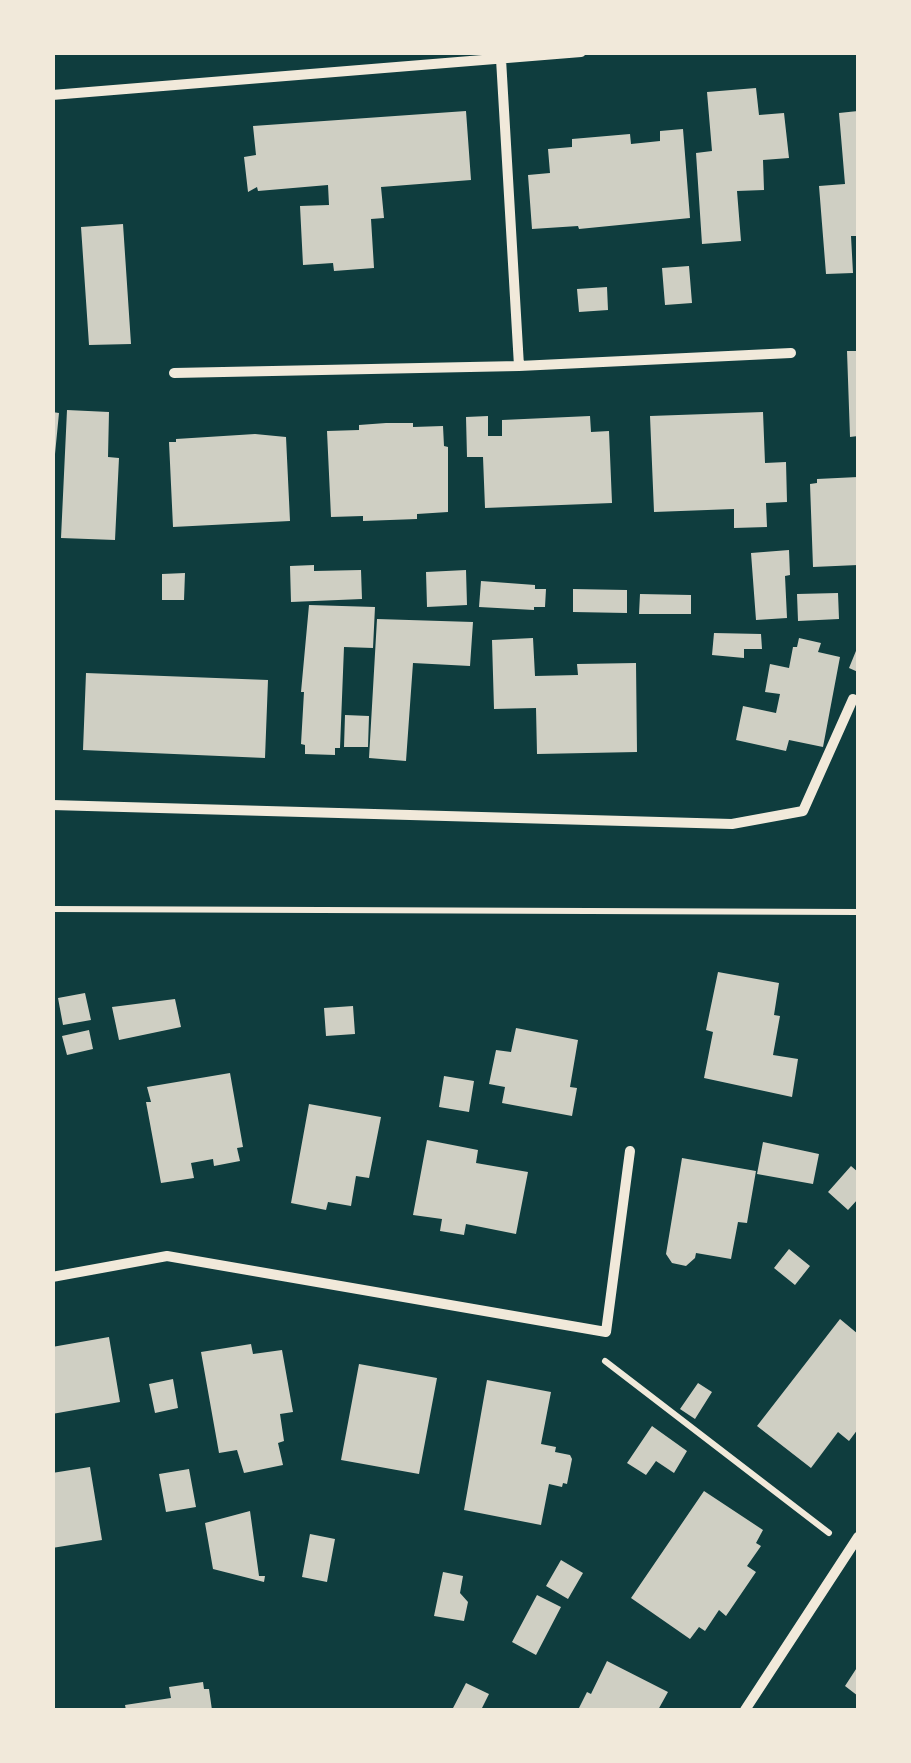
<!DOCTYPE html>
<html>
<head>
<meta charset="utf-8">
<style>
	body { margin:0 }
	#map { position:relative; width:911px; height:1763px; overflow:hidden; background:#0f3d3e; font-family:"Times New Roman",serif }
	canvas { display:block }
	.frame { position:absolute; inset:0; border:55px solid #f1e9da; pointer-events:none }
</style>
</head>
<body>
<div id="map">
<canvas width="911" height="1763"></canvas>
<div class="frame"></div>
</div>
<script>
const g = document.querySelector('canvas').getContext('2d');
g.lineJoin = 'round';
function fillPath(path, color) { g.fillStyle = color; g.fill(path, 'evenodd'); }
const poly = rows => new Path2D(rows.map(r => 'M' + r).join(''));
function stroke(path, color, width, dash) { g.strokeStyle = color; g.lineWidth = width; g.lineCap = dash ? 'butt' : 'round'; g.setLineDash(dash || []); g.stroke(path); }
const building = poly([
	[756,88,759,115,784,113,789,158,763,160,764,190,737,191,741,241,702,244,696,153,712,151,707,92],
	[466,111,471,180,381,187,384,218,371,219,374,268,334,271,333,263,303,265,300,206,329,205,328,185,258,191,257,187,248,192,244,157,256,155,253,126],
	[858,111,858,236,851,236,853,273,826,274,819,186,845,184,839,113],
	[683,129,690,218,579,229,578,226,532,229,528,175,550,173,548,149,572,147,572,139,630,134,631,144,660,141,660,131],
	[123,224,131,344,89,345,81,227],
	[689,266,692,303,665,305,662,268],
	[607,287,608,310,579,312,577,289],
	[847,351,858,351,858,436,850,437],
	[67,410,109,412,108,457,119,458,115,540,61,538],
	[52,412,59,413,55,454,52,454],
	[763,412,765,463,786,462,787,502,766,503,767,527,734,528,734,509,654,512,650,416],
	[488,416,488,436,502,436,502,420,590,416,591,432,609,431,612,503,485,508,483,457,467,457,466,417],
	[386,423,413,423,413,427,443,426,444,446,448,447,448,512,417,514,417,519,363,521,363,516,331,517,327,431,359,430,359,425],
	[255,434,286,437,290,521,173,527,169,442,176,442,176,439],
	[858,477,858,565,813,567,810,484,817,483,817,479],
	[789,550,790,575,785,576,787,618,756,620,751,553],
	[314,565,314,571,361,570,362,599,291,602,290,566],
	[466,570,467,605,427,607,426,572],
	[185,573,184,600,162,600,162,574],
	[481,581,535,585,535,589,546,589,545,607,534,607,534,610,479,607],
	[573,589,627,590,627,613,573,612],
	[838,593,839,619,798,621,797,594],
	[640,594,691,595,691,614,639,614],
	[309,605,375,607,373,648,344,647,340,748,335,748,335,755,305,754,305,745,301,744,304,692,301,692],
	[377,619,473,622,470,666,413,663,406,761,369,758],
	[714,633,761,634,762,649,744,649,744,658,712,655],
	[533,638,535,676,578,675,577,664,636,663,637,752,537,754,536,708,494,709,492,640],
	[799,638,821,643,818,652,840,657,823,747,789,740,786,751,736,740,743,706,776,713,780,694,765,692,770,664,789,668,793,647,797,647],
	[858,646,858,672,849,668],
	[86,673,268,680,265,758,83,750],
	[345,715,369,716,368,747,344,747],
	[718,972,779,983,774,1015,780,1016,773,1055,798,1059,792,1097,704,1078,713,1032,706,1030],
	[85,993,91,1020,63,1025,58,998],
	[175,999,181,1027,119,1040,112,1007],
	[353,1006,355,1034,326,1036,324,1008],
	[516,1028,578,1040,570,1087,577,1088,572,1116,502,1103,505,1087,489,1084,496,1050,511,1052],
	[89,1030,93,1049,67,1055,62,1036],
	[230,1073,243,1147,237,1148,240,1161,214,1166,213,1159,191,1163,194,1178,161,1183,146,1102,151,1102,147,1087],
	[444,1076,474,1081,469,1112,439,1107],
	[309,1104,381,1117,369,1178,356,1176,351,1206,328,1202,326,1210,291,1203],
	[427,1140,478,1150,476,1163,528,1172,516,1234,466,1224,464,1235,440,1231,442,1219,413,1215],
	[763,1142,819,1154,813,1184,757,1174],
	[682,1158,756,1171,747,1223,738,1222,731,1259,696,1253,695,1258,686,1266,672,1263,666,1254],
	[851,1166,858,1172,858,1199,848,1210,828,1192],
	[789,1249,810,1266,795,1285,774,1268],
	[840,1319,858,1334,858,1429,849,1441,838,1432,811,1468,757,1426],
	[109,1337,120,1402,52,1414,52,1347],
	[251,1344,253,1354,282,1350,293,1412,280,1414,284,1441,278,1443,283,1465,244,1473,237,1450,219,1453,201,1352],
	[359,1364,437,1378,419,1474,341,1460],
	[173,1379,178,1408,155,1413,149,1384],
	[487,1380,551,1392,541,1444,556,1447,555,1452,570,1455,572,1459,567,1484,563,1483,562,1487,549,1484,541,1525,464,1510],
	[698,1383,712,1392,695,1419,680,1409],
	[652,1426,687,1451,674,1473,656,1461,646,1475,627,1463],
	[90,1467,102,1540,52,1548,52,1473],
	[189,1469,196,1507,166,1512,159,1474],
	[704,1491,763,1530,756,1543,761,1546,747,1566,756,1572,726,1616,719,1610,705,1631,699,1627,690,1639,631,1598],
	[250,1511,259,1576,265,1576,264,1582,213,1569,205,1523],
	[310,1534,335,1539,327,1582,302,1577],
	[561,1560,583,1573,568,1599,546,1586],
	[443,1572,463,1576,460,1593,468,1602,464,1621,434,1616],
	[537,1595,561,1607,536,1655,512,1642],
	[607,1661,668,1692,658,1710,578,1710,587,1692,591,1694],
	[858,1666,858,1696,845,1686],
	[203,1682,204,1689,209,1689,212,1710,126,1710,125,1705,171,1698,169,1687],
	[466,1683,489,1694,481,1710,452,1710]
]);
const path = poly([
	[52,909,858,912],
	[605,1361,829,1533]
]);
const minor = poly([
	[501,59,519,366],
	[52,95,581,52],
	[174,373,519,366,791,353],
	[52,805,732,824,803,811,853,699],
	[52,1277,167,1256,606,1332,630,1151],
	[745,1710,858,1537]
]);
fillPath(building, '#cfcfc3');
stroke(path, '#f1e9da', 6);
stroke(minor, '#f1e9da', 10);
</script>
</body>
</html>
